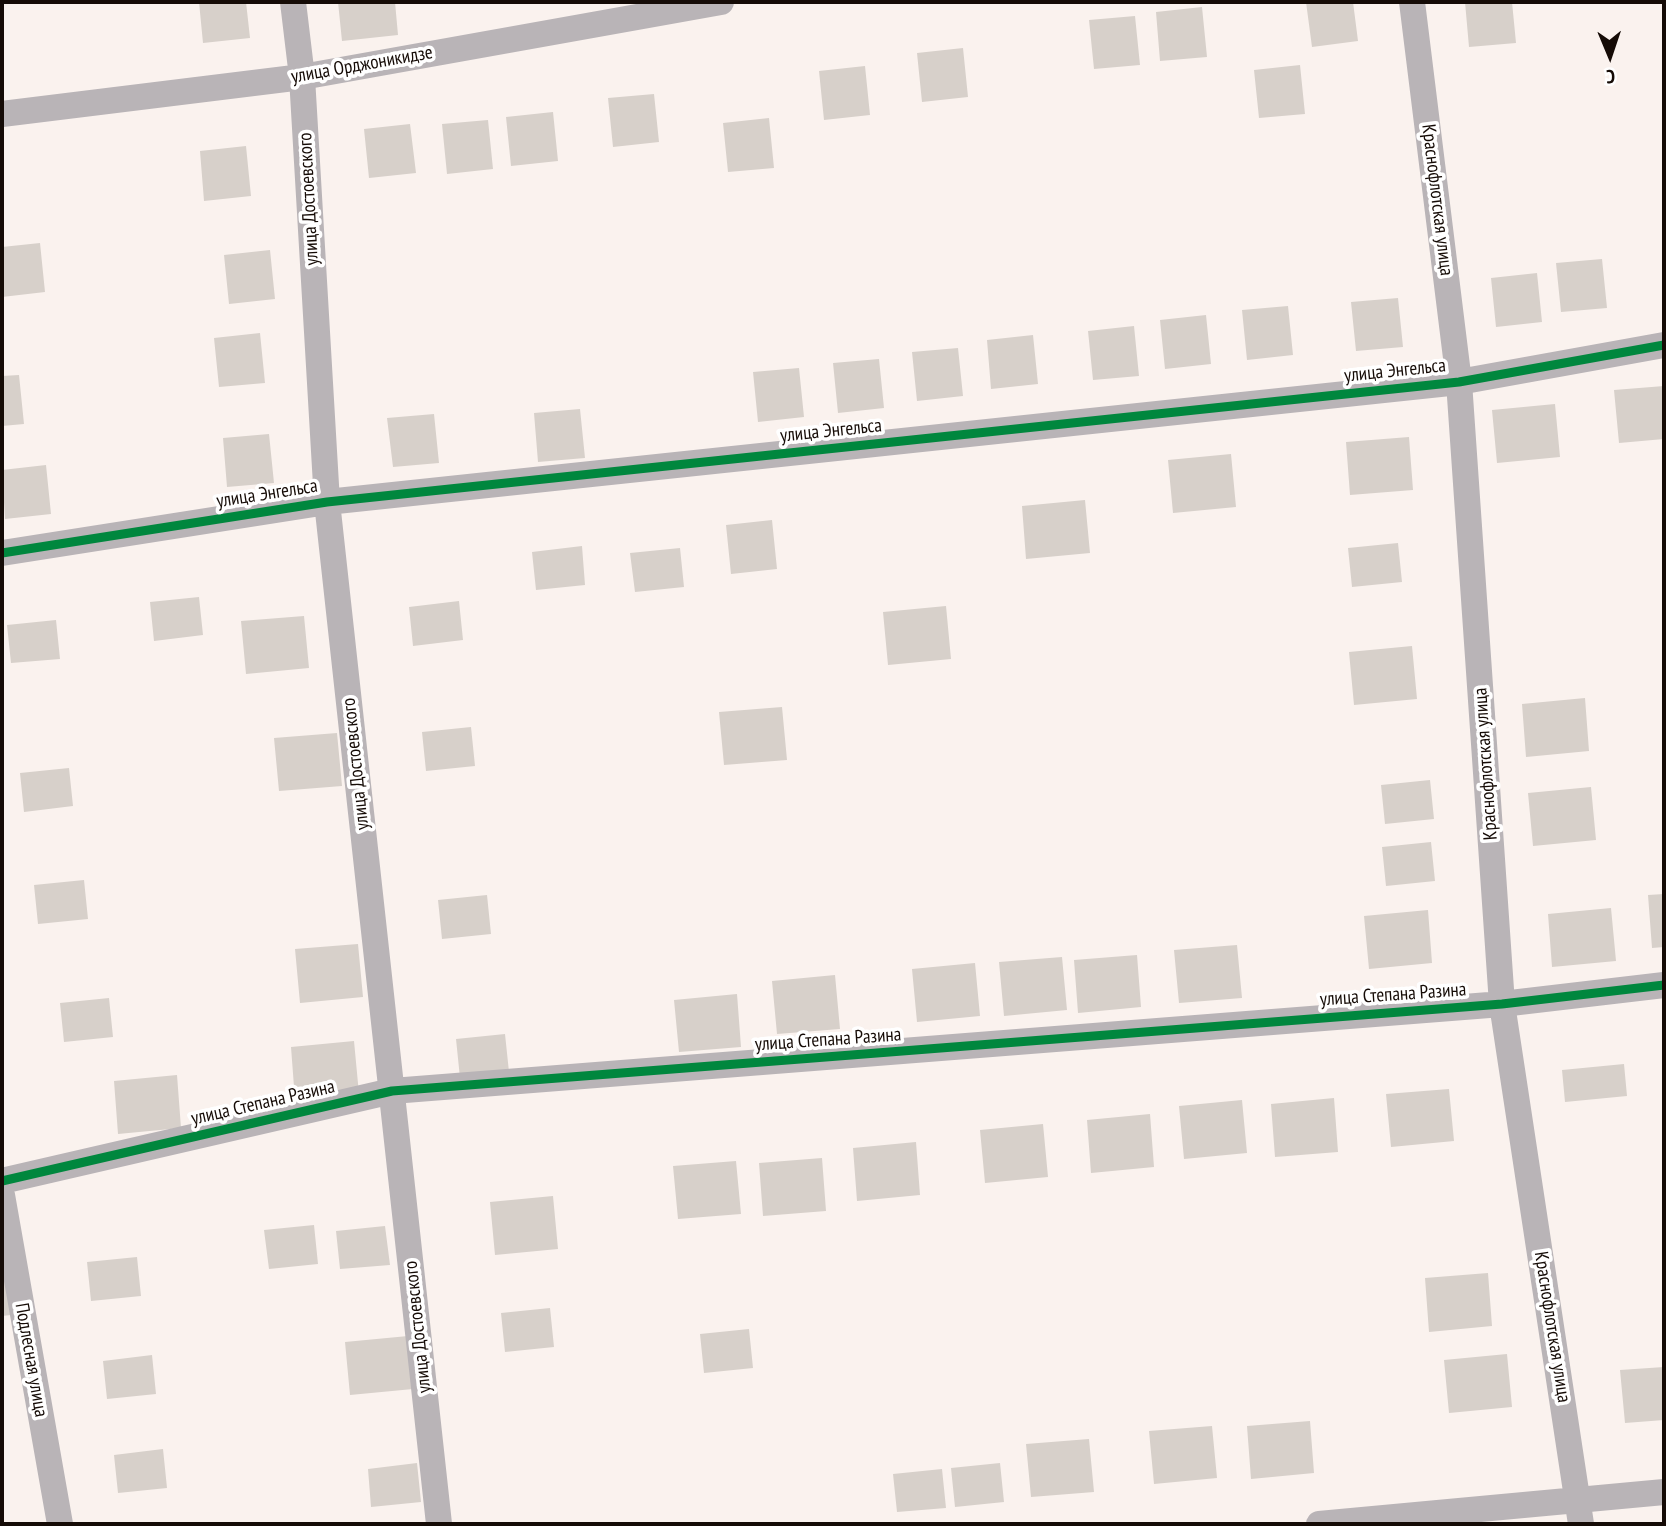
<!DOCTYPE html>
<html>
<head>
<meta charset="utf-8">
<style>
	body { margin:0 }
	#map { position:relative; width:1666px; height:1526px; overflow:hidden; background:#faf2ee; font-family:"PT Sans Narrow",sans-serif }
	canvas { display:block }
	.frame { position:absolute; inset:0; border:4px solid #150b06; pointer-events:none }
	.north { position:absolute; left:1575px; top:21px; width:70px; height:70px; -webkit-text-stroke:5px #fff; paint-order:stroke; rotate:178deg; font-size:19px; font-weight:700; line-height:28px; text-align:center; color:#150b06 }
	.north::after { content:''; display:block; margin:auto; width:24px; height:32px; background:#150b06; clip-path:polygon(50% 0,100% 100%,50% 72%,0 100%) }
</style>
</head>
<body>
<div id="map">
<canvas width="1666" height="1526"></canvas>
<div class="frame"></div>
<div class="north">С</div>
</div>
<script>
const g = document.querySelector('canvas').getContext('2d');
g.lineJoin = 'round';
function fillPath(path, color) { g.fillStyle = color; g.fill(path, 'evenodd'); }
const poly = rows => new Path2D(rows.map(r => 'M' + r).join(''));
function stroke(path, color, width, dash) { g.strokeStyle = color; g.lineWidth = width; g.lineCap = dash ? 'butt' : 'round'; g.setLineDash(dash || []); g.stroke(path); }
function label(font, color, halo, rows, align = 'center') {
  g.font = font + ' "PT Sans Narrow",sans-serif'; g.lineWidth = 7; g.setLineDash([]); g.textBaseline = 'middle'; g.strokeStyle = halo; g.fillStyle = color; for (const [text, x, y, turn = 0] of rows) {
    g.save(); g.translate(x, y); g.rotate((+turn || 0) * Math.PI / 180); g.textAlign = isNaN(turn) ? turn : align; if (halo) g.strokeText(text, 0, 0); g.fillText(text, 0, 0); g.restore();
  }
}
const building = poly([
	[199,2,246,2,250,38,203,43],
	[338,2,395,2,398,35,342,41],
	[1306,2,1353,2,1358,41,1312,47],
	[1465,2,1512,2,1516,43,1469,47],
	[1202,7,1207,57,1160,61,1156,12],
	[1135,16,1140,65,1094,69,1089,20],
	[963,48,968,97,922,102,917,53],
	[1300,65,1305,114,1259,118,1254,70],
	[865,66,870,115,824,120,819,71],
	[654,94,659,142,613,147,608,98],
	[553,112,558,161,511,166,506,117],
	[769,118,774,168,728,172,723,123],
	[488,120,493,169,447,174,442,124],
	[410,124,416,173,369,178,364,129],
	[246,146,251,196,204,201,200,151],
	[40,243,45,292,2,297,2,247],
	[270,250,275,299,229,304,224,255],
	[1602,259,1607,308,1561,312,1556,263],
	[1537,273,1542,322,1496,327,1491,278],
	[1398,298,1403,347,1356,351,1351,302],
	[1288,306,1293,355,1247,360,1242,310],
	[1206,315,1211,364,1165,369,1160,320],
	[1134,326,1139,376,1093,380,1088,331],
	[260,333,265,383,219,387,214,338],
	[1033,335,1038,384,991,389,987,340],
	[958,348,963,396,917,401,912,352],
	[879,359,884,408,838,413,833,363],
	[799,368,804,417,758,422,753,372],
	[19,375,24,424,2,426,2,376],
	[1664,386,1664,439,1619,443,1614,390],
	[1555,404,1560,457,1497,463,1492,410],
	[580,409,585,458,538,462,534,413],
	[434,414,439,463,393,467,387,418],
	[269,434,274,483,227,487,223,438],
	[1409,437,1413,490,1350,495,1346,442],
	[1231,454,1236,507,1173,513,1168,460],
	[46,465,51,514,5,519,2,470],
	[1085,500,1090,553,1026,559,1022,506],
	[772,520,777,569,731,574,726,525],
	[1398,543,1402,582,1352,587,1348,548],
	[582,546,585,585,536,590,532,552],
	[680,548,684,587,635,592,630,553],
	[199,597,203,635,154,641,150,602],
	[459,601,463,640,413,646,409,607],
	[946,606,951,659,888,665,883,612],
	[304,616,309,668,246,674,241,621],
	[56,620,60,659,11,663,7,625],
	[1412,646,1417,699,1354,705,1349,652],
	[1585,698,1589,751,1526,757,1522,704],
	[782,707,787,760,724,765,719,712],
	[471,727,475,766,426,771,422,732],
	[337,733,342,786,279,791,274,738],
	[69,768,73,806,24,812,20,773],
	[1430,780,1434,819,1385,824,1381,785],
	[1591,787,1596,840,1533,846,1528,793],
	[1431,842,1435,881,1386,886,1382,847],
	[84,880,88,919,38,924,34,885],
	[1664,894,1664,947,1652,948,1648,895],
	[487,895,491,934,442,939,438,900],
	[1611,908,1616,961,1552,967,1548,914],
	[1428,910,1432,963,1369,969,1364,916],
	[358,944,363,997,300,1003,295,949],
	[1237,945,1242,998,1179,1003,1174,950],
	[1137,955,1141,1007,1078,1013,1074,960],
	[1062,957,1067,1010,1004,1016,999,962],
	[975,963,980,1016,917,1022,912,969],
	[835,975,840,1029,777,1034,772,981],
	[737,994,741,1047,679,1052,674,1000],
	[109,998,113,1037,64,1042,60,1003],
	[505,1034,509,1072,460,1078,456,1039],
	[354,1041,359,1094,295,1100,291,1047],
	[1624,1064,1627,1096,1565,1102,1562,1070],
	[177,1075,181,1128,118,1134,114,1081],
	[1449,1089,1454,1141,1391,1147,1386,1094],
	[1334,1098,1338,1152,1275,1157,1271,1104],
	[1242,1100,1247,1153,1184,1159,1179,1106],
	[1150,1114,1154,1167,1091,1173,1087,1120],
	[1043,1124,1048,1177,985,1183,980,1130],
	[916,1142,920,1195,857,1201,853,1148],
	[822,1158,826,1211,763,1216,759,1163],
	[736,1161,741,1214,678,1219,673,1166],
	[553,1196,558,1249,495,1255,490,1202],
	[314,1225,318,1264,269,1269,264,1230],
	[385,1226,390,1265,340,1269,336,1231],
	[137,1257,141,1296,91,1301,87,1262],
	[2,1263,11,1315,2,1316],
	[1488,1273,1492,1326,1429,1332,1425,1278],
	[550,1308,554,1347,505,1352,501,1313],
	[749,1329,753,1368,704,1373,700,1334],
	[408,1336,413,1389,350,1395,345,1342],
	[1507,1354,1512,1407,1449,1413,1444,1360],
	[152,1355,156,1394,107,1399,103,1361],
	[1664,1367,1664,1420,1625,1423,1620,1370],
	[1310,1421,1314,1473,1251,1479,1247,1426],
	[1212,1426,1217,1478,1154,1484,1149,1431],
	[1089,1439,1094,1492,1031,1497,1026,1444],
	[163,1449,167,1488,118,1493,114,1455],
	[417,1463,421,1502,371,1507,368,1469],
	[1000,1463,1004,1502,955,1507,951,1468],
	[942,1469,946,1508,897,1512,893,1474]
]);
const street = poly([
	[293,2,302,77,327,502,439,1524],
	[1412,2,1459,382,1502,1004,1581,1524],
	[2,114,302,77,721,2],
	[2,553,327,502,1459,382,1664,345],
	[2,1181,392,1091,1502,1004,1664,985],
	[2,1195,60,1524],
	[1319,1524,1664,1492]
]);
const cycleway = poly([
	[2,553,327,502,1459,382,1664,345],
	[2,1181,392,1091,1502,1004,1664,985]
]);
const streetNames = [
	["улица Орджоникидзе",362,65,-10],
	["улица Достоевского",309,199,-93],
	["Краснофлотская улица",1437,200,83],
	["улица Энгельса",1395,371,-6],
	["улица Энгельса",831,431,-6],
	["улица Энгельса",267,494,-9],
	["улица Достоевского",356,764,-96],
	["Краснофлотская улица",1486,764,-94],
	["улица Степана Разина",1393,995,-4],
	["улица Степана Разина",828,1040,-4],
	["улица Степана Разина",263,1103,-13],
	["улица Достоевского",418,1327,-96],
	["Краснофлотская улица",1552,1327,81],
	["Подлесная улица",31,1360,80]
];
fillPath(building, '#d7d0ca');
stroke(street, '#b9b4b7', 26);
stroke(cycleway, '#00873e', 9);
label('19px', '#150b06', '#fff', streetNames);
</script>
</body>
</html>
